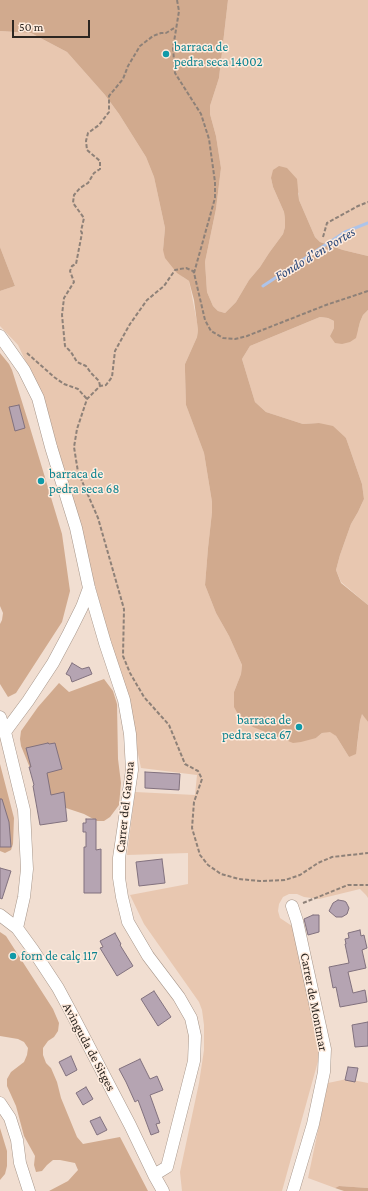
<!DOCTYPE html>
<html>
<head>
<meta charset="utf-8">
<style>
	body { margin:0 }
	#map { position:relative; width:368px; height:1191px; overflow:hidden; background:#f1ded1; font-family:"Crimson Pro",serif }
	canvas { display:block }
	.scale { position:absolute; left:12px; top:20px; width:78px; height:18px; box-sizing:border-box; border:2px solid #2c2621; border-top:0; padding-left:5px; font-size:12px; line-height:14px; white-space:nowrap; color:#2c2621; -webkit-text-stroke:3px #ffecde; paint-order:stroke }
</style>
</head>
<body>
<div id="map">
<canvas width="368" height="1191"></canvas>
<div class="scale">50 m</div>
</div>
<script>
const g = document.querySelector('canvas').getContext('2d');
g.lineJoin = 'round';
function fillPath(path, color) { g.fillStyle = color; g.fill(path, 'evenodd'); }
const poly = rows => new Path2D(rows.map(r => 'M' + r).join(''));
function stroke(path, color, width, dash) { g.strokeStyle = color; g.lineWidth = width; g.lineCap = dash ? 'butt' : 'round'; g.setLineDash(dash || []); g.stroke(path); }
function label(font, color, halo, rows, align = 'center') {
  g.font = font + ' "Crimson Pro",serif'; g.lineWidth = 3; g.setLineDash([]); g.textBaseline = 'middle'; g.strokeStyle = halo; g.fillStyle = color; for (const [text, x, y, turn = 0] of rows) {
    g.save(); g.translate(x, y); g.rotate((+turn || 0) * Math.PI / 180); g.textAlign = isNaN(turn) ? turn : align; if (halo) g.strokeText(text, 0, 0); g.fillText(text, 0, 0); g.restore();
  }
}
const green = poly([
	[228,0,368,0,368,256,343,250,320,242,315,237,299,200,299,193,271,178,273,187,284,212,285,219,285,227,283,234,269,253,260,267,249,280,236,302,225,313,218,311,213,306,207,292,205,262,216,209,221,168,216,136,210,114,210,106,219,78],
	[0,31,31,33,67,52,105,95,119,114,146,157,154,177,165,228,163,250,183,277,189,281,197,322,198,330,197,337,185,364,186,405,204,453,212,502,212,512,208,548,205,585,216,613,229,636,242,665,241,674,234,692,316,738,322,733,330,731,336,736,349,757,357,747,360,721,362,713,368,722,368,898,366,895,360,889,319,899,304,897,297,894,289,894,283,897,279,904,278,911,280,918,292,926,320,1054,282,1191,182,1191,180,1172,199,1083,204,1050,204,1025,202,1010,199,1002,144,924,130,895,188,884,188,853,127,855,135,792,195,795,197,775,141,768,128,707,46,405,18,345,0,326,0,291,15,286,0,247],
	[368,310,368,605,341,582,336,570,340,555,351,524,358,512,364,499,362,484,346,438,319,423,303,424,266,412,255,402,242,359,250,346,320,317,328,318,334,321,334,328,330,336,358,330,360,322,363,315],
	[347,1079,368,1083,368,1188,339,1186,335,1188,308,1178,328,1083]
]);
const forest = poly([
	[0,0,228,0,219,78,210,106,210,114,216,136,221,168,216,209,205,262,207,292,213,306,218,311,225,313,236,302,249,280,260,267,269,253,283,234,285,227,285,219,284,212,273,187,271,178,273,170,279,166,287,168,297,179,299,200,315,237,320,242,343,250,368,256,368,310,363,315,360,322,356,338,350,342,342,344,335,343,330,336,334,328,334,321,328,318,320,317,250,346,242,359,255,402,266,412,303,424,319,423,333,426,346,438,362,484,364,499,358,512,351,524,340,555,336,570,341,583,368,605,368,722,362,714,360,721,356,754,349,757,336,736,330,732,322,733,316,738,301,742,293,743,253,727,239,716,234,707,234,692,241,674,242,665,229,636,216,613,205,585,208,548,212,512,212,502,204,453,186,405,185,371,185,364,197,337,198,330,194,300,189,281,177,273,165,258,163,250,165,228,154,177,146,157,119,114,105,95,67,52,31,33,0,31],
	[0,247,15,286,0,291],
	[0,353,9,364,12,370,28,421,62,534,70,591,62,622,16,693,8,697,0,684,0,624,2,620,3,613,0,606],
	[104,679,113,691,117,704,118,759,121,783,119,805,110,817,104,821,97,821,84,814,60,806,32,773,21,746,20,739,21,731,38,707,59,683,69,692],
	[0,764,14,818,13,844,11,850,5,853,0,851],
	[0,932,6,936,53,1009,59,1023,58,1031,54,1037,48,1041,43,1048,43,1055,46,1063,51,1068,57,1082,61,1098,77,1137,83,1144,120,1137,148,1191,49,1191,68,1181,78,1170,75,1163,60,1160,53,1160,47,1165,42,1171,36,1172,34,1165,35,1156,24,1136,16,1106,7,1086,7,1079,11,1072,24,1062,27,1055,28,1048,24,1042,18,1039,0,1036],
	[0,1128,7,1151,7,1166,5,1174,0,1180],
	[339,1186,368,1188,368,1191,344,1191,335,1188]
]);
const stream = poly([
	[263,286,345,232,368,223]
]);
const building = poly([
	[19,405,25,428,15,431,9,407,19,405],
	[72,663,82,669,89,667,92,674,72,682,70,676,66,674,72,663],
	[48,743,49,744,55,743,62,769,47,773,51,795,64,792,67,821,40,825,33,786,34,785,29,767,31,767,26,748,48,743],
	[145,772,180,774,179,790,145,788,145,772],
	[0,799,2,799,9,822,11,847,0,847,0,799],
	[86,819,96,819,96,850,101,849,101,893,84,893,84,847,86,847,86,832,83,832,83,823,86,823,86,819],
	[162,859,165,883,139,886,136,862,162,859],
	[0,868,11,871,2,899,0,898,0,868],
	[338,900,344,901,346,902,349,908,347,914,342,917,336,917,329,911,333,903,338,900],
	[313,915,319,915,319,932,308,935,304,919,313,915],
	[360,930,361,936,364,935,367,948,362,950,366,968,348,972,353,993,365,990,367,1002,340,1007,336,987,333,988,329,967,349,963,345,944,346,944,345,939,349,938,348,933,360,930],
	[115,933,121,944,120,945,133,966,117,976,100,948,103,947,100,941,115,933],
	[154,991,171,1017,158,1026,141,999,154,991],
	[368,1022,368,1046,355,1047,352,1025,368,1022],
	[71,1056,77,1070,66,1076,59,1062,71,1056],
	[140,1059,150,1079,157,1076,163,1090,150,1095,160,1123,156,1124,159,1132,151,1135,138,1100,135,1102,126,1082,119,1069,140,1059],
	[348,1067,358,1068,355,1082,345,1080,348,1067],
	[86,1087,93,1099,83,1105,76,1093,86,1087],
	[100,1117,107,1130,97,1135,90,1121,100,1117]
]);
const path = poly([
	[177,0,179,11,173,48,175,73,201,114,209,139,215,182,215,198,194,273,205,320,211,331,223,338,235,339,247,336,326,305,368,291],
	[323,237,327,223,358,206,368,202],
	[194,273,193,271,186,268,175,270,164,286,147,300,130,324,115,351,112,377,106,385,100,386,87,399,77,429,74,447,78,472,98,518,124,609,123,656,130,673,144,697,169,725,185,764,198,771,202,779,194,802,192,828,200,855,208,865,221,874,239,879,260,881,285,880,300,875,318,863,332,857,368,853],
	[27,353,54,377,64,384,78,389,87,399],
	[100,386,99,381,91,373,86,366,77,362,71,352,65,346,62,315,64,298,74,282,70,271,72,266,76,264,82,233,81,231,84,218,73,203,74,195,80,188,88,183,94,173,100,169,100,161,87,150,86,141,88,133,99,125,109,112,109,96,123,79,128,66,140,46,153,36,161,33,166,33,176,27],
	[303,903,348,885,368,885]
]);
const minor = poly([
	[0,336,24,370,38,398,51,447,76,528,89,588,105,643,124,700,130,734,132,770,119,858,119,878,122,897,128,922,148,956,179,997,191,1018,195,1036,194,1061,167,1167,154,1175],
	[0,717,5,732,24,810,27,869,24,897,17,928],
	[5,732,28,701,53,663,69,633,82,607,89,588],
	[292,906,297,921,325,1049,324,1072,313,1124,293,1191],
	[0,915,17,928,33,950,58,988,72,1014,130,1125,154,1175,163,1191],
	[0,1103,10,1118,17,1140,20,1163,29,1191]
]);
const markers = [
	[166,54,4,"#0f9aa8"],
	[41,481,4,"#0f9aa8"],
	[299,727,4,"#0f9aa8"],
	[13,956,4,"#0f9aa8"]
];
const cultureNames = [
	["barraca de",174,47],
	["pedra seca 14002",174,62],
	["barraca de",49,474],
	["pedra seca 68",49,489],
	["barraca de",291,720,"right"],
	["pedra seca 67",291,735,"right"],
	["forn de calç 117",21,956]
];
const streetNames = [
	["Carrer del Garona",125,807,-84],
	["Carrer de Montmar",314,1002,79],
	["Avinguda de Sitges",89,1047,62]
];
const waterNames = [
	["Fondo d'en Portes",315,254,-31]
];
fillPath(green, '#e8c7b0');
fillPath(forest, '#d1aa8e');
stroke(stream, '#adc4ea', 3);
fillPath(building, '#b5a4b2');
stroke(building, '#81717e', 1);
stroke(minor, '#a7968a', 13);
stroke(path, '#8e8178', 2, [4, 2]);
stroke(minor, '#fff', 12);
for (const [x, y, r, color] of markers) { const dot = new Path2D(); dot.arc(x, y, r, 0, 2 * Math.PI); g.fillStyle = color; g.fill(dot); stroke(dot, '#ffecde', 1.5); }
label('13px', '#0d838f', '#ffecde', cultureNames, 'left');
label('13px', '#2c2621', '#ffecde', streetNames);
label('italic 14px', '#2c4879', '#ffecde', waterNames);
</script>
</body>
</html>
